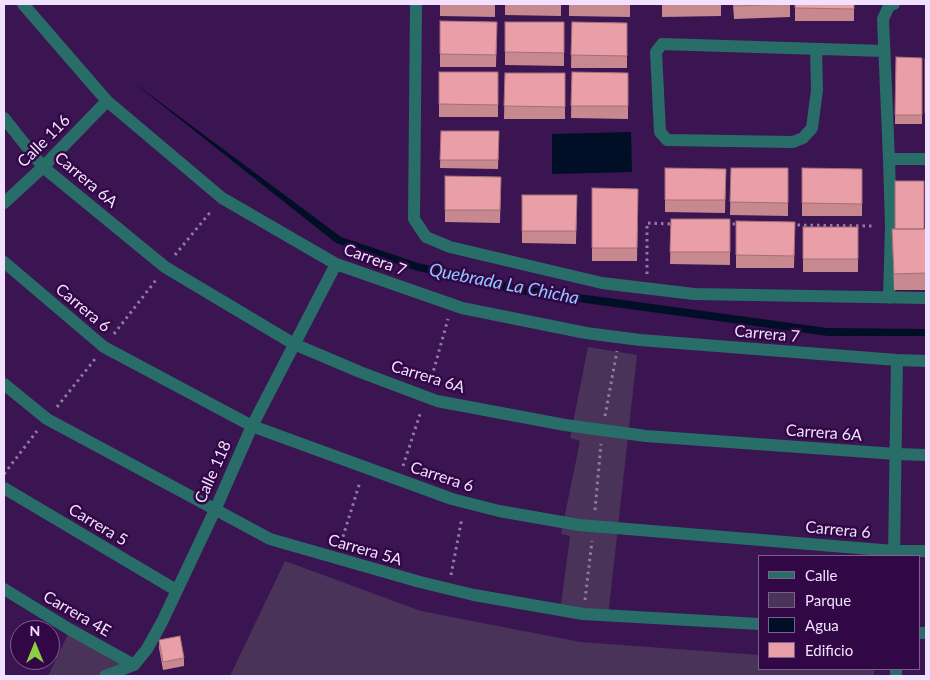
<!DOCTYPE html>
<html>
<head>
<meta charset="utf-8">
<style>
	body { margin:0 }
	#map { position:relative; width:930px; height:680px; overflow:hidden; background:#3b1551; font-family:Lato,sans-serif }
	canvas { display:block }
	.frame { position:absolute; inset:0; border:5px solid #f2e1fe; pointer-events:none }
	.legend { position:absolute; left:758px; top:555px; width:162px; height:115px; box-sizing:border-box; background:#310845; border:1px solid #7e5f8f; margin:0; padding:6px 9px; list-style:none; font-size:15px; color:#f2e1fe }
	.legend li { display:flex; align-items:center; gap:10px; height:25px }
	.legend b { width:25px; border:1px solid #7e5f8f }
	.north { position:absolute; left:10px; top:620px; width:50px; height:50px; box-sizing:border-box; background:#310845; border:1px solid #7e5f8f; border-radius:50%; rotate:0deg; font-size:14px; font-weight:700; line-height:20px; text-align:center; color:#f2e1fe }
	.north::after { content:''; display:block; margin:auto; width:18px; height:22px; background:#8ece43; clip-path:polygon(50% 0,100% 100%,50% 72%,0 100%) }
</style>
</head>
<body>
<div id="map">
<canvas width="930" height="680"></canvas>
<div class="frame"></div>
<ul class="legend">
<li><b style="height:6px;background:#296d69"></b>Calle</li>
<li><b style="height:14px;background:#493358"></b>Parque</li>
<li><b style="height:14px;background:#000f25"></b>Agua</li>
<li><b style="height:14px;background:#e99ea8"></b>Edificio</li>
</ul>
<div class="north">N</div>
</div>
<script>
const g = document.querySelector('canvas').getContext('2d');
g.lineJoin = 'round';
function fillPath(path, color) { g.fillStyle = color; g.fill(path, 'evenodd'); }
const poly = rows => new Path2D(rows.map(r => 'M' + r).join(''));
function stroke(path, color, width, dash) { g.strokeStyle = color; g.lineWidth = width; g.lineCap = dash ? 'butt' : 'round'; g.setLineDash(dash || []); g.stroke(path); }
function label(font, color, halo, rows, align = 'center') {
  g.font = font + ' Lato,sans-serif'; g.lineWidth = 5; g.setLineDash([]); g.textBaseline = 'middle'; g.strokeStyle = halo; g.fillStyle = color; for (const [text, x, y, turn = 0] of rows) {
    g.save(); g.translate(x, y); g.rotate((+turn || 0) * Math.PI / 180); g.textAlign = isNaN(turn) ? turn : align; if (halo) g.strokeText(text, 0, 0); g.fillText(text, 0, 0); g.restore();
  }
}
const green = poly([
	[588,347,637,355,608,617,560,612,570,536,561,534,580,441,570,438],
	[285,561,421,611,580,642,759,655,759,669,874,669,874,676,230,676],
	[69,632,122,665,98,676,48,676]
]);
const water = poly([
	[133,82,341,237,418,263,521,286,827,328,926,329,926,336,828,336,519,294,414,270,336,243],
	[631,132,632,172,552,174,552,134]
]);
const path = poly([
	[726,224,740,224],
	[791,225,875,226],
	[175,255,212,210],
	[647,274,647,223,673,224],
	[114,334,156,280],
	[430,383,448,319],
	[57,407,95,359],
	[605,416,617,351],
	[403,466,421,411],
	[4,474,37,431],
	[595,510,601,444],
	[341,543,360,482],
	[451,575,462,518],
	[585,600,592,541]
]);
const minor = poly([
	[23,4,107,101,222,198,336,264,462,308,586,333,640,340,897,360,926,361],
	[416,4,414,219,426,237,450,247,602,283,694,294,926,298],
	[816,49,817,90,812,128,803,138,793,142,667,140,660,132,656,52,662,44,884,51],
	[4,118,43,167,165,267,294,344,360,372,437,401,565,425,646,436,896,454,926,455],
	[889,159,926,159],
	[4,203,43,167,107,101],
	[4,262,104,347,252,426,452,499,499,511,579,525,894,551,926,551],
	[889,298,891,226,889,159,883,19,889,6,894,4],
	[4,384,47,419,270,539,420,582,474,595,583,614,759,624],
	[4,488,176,590],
	[894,556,897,360],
	[4,589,69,629,134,665],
	[919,633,926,633],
	[896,669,896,676],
	[105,676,134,665,147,649,162,622,215,510,252,426,336,264]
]);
const wall = poly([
	[440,4,495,4,495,17,440,16],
	[505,4,561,4,561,16,505,15],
	[569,4,630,4,630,17,569,16],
	[662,4,721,4,721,16,662,17],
	[733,4,790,4,790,17,734,19],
	[795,4,854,4,854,21,795,21],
	[440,21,497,22,496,67,440,67],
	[505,22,564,22,564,66,505,65],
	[572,22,627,23,627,68,571,68],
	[896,57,922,58,922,124,895,124],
	[925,59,926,59,926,122,925,122],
	[439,72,498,72,498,117,439,117],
	[572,72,628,73,628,119,571,118],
	[505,73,565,73,565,119,504,119],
	[441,131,499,131,498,169,440,168],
	[665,168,726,169,725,213,665,212],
	[731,168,788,168,788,216,730,215],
	[802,168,862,169,862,216,802,216],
	[445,176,501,177,500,223,445,222],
	[592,188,638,189,637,261,592,261],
	[522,195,577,195,576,244,522,243],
	[671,219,730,219,730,265,670,264],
	[736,221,795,222,794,268,736,268],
	[803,227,858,227,858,272,803,272],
	[892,229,926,229,926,290,894,290],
	[159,640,184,658,184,666,163,670,159,648]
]);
const building = poly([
	[734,4,790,4,734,6,734,4],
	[795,4,854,4,854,9,795,8,795,4],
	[440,21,497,22,496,55,440,54,440,21],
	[505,22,564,22,564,53,505,52,505,22],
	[572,22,627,23,627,56,571,55,572,22],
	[896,57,922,58,922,115,895,115,896,57],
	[925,59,926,59,926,113,925,113,925,59],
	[439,72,498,72,498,105,439,104,439,72],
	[572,72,628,73,628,106,571,106,572,72],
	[505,73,565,73,565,107,504,106,505,73],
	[441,131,499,131,498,160,440,160,441,131],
	[665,168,726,169,725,200,665,200,665,168],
	[731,168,788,168,788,203,730,202,731,168],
	[802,168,862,169,862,204,802,203,802,168],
	[445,176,501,177,500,210,445,210,445,176],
	[895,181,924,181,924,229,895,229,895,181],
	[592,188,638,189,637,248,592,248,592,188],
	[522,195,577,195,576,231,522,231,522,195],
	[671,219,730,219,730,252,670,252,671,219],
	[736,221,795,222,794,256,736,255,736,221],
	[803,227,858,227,858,259,803,259,803,227],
	[892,229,926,229,926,273,894,274,892,229],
	[180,636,184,658,163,662,159,640,180,636]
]);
const streetNames = [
	["Calle 116",44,141,-45],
	["Carrera 6A",86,180,40],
	["Carrera 7",375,260,20],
	["Carrera 6",83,308,40],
	["Carrera 7",767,334,5],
	["Carrera 6A",428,377,17],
	["Carrera 6A",824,433,4],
	["Calle 118",213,472,-66],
	["Carrera 6",442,477,18],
	["Carrera 5",98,525,31],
	["Carrera 6",838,530,5],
	["Carrera 5A",365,550,16],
	["Carrera 4E",77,614,30]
];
const waterNames = [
	["Quebrada La Chicha",504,284,11]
];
fillPath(green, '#493358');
fillPath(water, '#000f25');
stroke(path, '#9478a5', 3, [2.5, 4]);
stroke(minor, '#296d69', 12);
fillPath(wall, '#c88890');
fillPath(building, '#e99ea8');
stroke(building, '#a36f76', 1);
label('16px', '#f2e1fe', '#310845', streetNames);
label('italic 18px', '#91c5fd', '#310845', waterNames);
</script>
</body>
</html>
